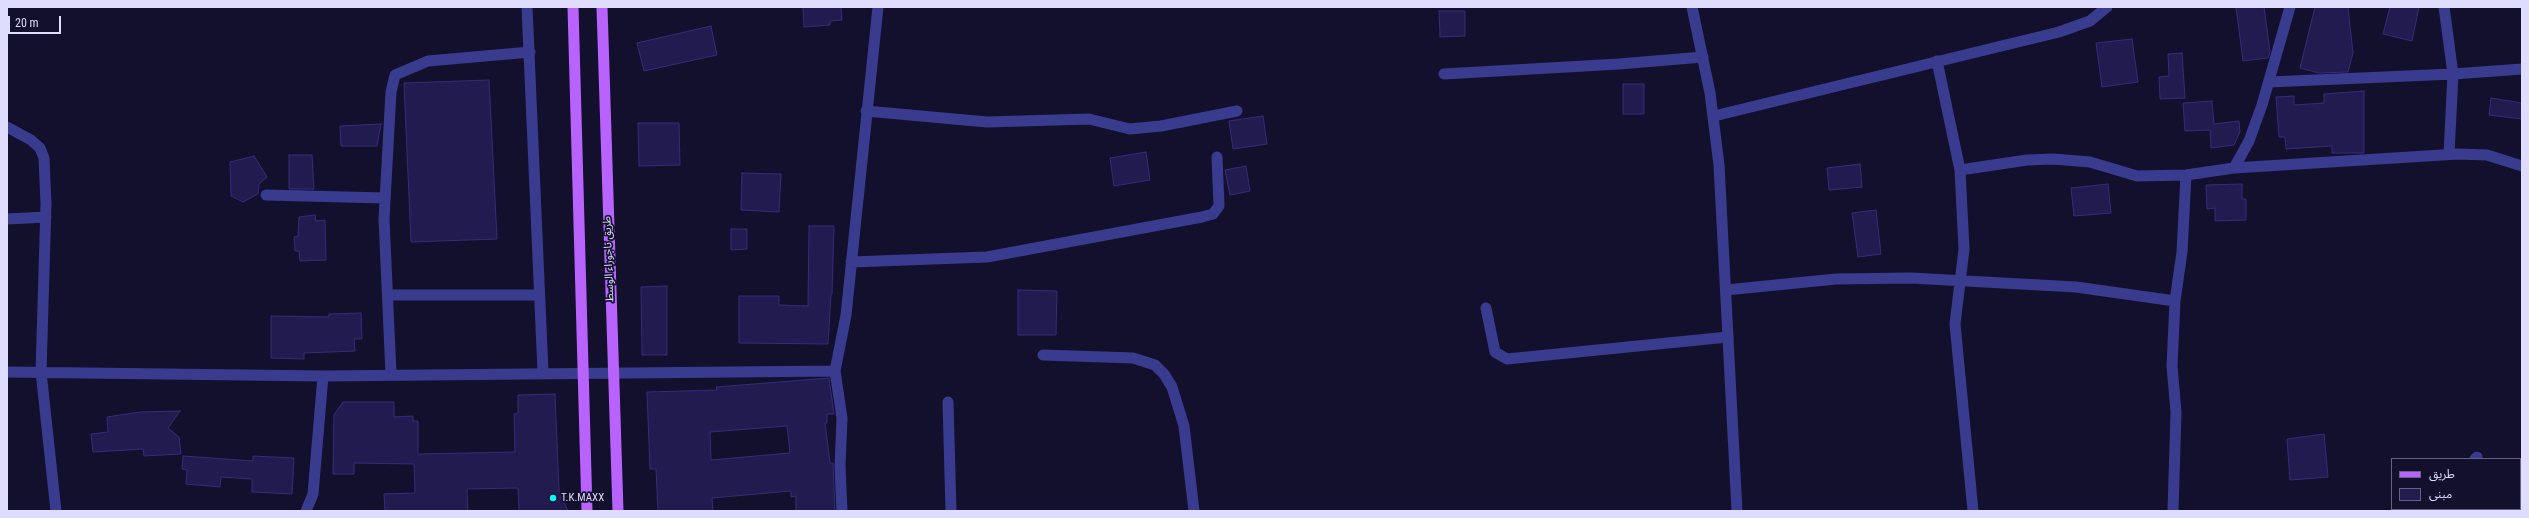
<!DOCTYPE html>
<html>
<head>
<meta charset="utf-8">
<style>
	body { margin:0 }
	#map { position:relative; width:2529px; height:518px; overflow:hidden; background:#13102d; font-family:"Roboto Condensed","Noto Sans Arabic",sans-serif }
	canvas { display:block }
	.frame { position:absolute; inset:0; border:8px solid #dedcff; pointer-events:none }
	.legend { position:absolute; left:2391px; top:458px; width:130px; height:52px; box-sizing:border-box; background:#13102d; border:1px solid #646281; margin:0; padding:5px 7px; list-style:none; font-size:12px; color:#dedcff }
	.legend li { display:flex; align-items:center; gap:8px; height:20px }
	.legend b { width:20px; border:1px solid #646281 }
	.scale { position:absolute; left:8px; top:16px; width:53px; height:18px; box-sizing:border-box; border:2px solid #dedcff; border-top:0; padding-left:5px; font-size:12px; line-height:14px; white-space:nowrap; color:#dedcff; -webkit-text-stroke:3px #13102d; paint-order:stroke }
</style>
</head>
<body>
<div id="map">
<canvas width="2529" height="518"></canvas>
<div class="frame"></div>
<ul class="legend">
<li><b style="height:5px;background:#b963ff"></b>طريق</li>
<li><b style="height:11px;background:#221b4f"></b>مبنى</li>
</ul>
<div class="scale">20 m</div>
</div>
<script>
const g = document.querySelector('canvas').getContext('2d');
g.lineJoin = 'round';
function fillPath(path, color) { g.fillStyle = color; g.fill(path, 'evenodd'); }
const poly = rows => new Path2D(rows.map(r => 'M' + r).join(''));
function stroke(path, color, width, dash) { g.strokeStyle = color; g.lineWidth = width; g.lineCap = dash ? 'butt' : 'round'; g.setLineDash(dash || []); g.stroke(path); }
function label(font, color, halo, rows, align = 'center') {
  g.font = font + ' "Roboto Condensed","Noto Sans Arabic",sans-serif'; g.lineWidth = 3.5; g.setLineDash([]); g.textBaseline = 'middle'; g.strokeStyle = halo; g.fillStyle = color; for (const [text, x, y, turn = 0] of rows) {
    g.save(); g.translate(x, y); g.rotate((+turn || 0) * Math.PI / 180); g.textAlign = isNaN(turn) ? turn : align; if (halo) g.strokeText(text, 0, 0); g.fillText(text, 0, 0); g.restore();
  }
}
const building = poly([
	[803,7,841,7,842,20,830,21,830,25,804,27,803,7],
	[2236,7,2264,7,2270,52,2268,58,2243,61,2236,7],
	[2315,7,2348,7,2353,53,2348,72,2319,73,2300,68,2315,7],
	[2390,7,2419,7,2412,41,2383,34,2390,7],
	[1439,11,1465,11,1465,36,1440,37,1439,11],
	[711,26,717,55,644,71,637,43,711,26],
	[2132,39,2138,82,2102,87,2096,43,2132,39],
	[2182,53,2185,98,2160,99,2159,77,2169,76,2168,54,2182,53],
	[489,80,497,239,411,242,404,83,489,80],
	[1623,84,1644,84,1644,114,1623,114,1623,84],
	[2364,91,2364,153,2332,153,2332,146,2286,149,2285,137,2279,137,2276,97,2294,96,2294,105,2324,103,2324,94,2364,91],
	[2491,98,2522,103,2522,119,2489,115,2491,98],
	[2212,101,2214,124,2239,121,2240,132,2234,145,2211,148,2210,130,2185,131,2183,103,2212,101],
	[1263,116,1267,144,1233,149,1229,121,1263,116],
	[638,123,679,123,680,165,639,166,638,123],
	[381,124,377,146,341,146,340,126,381,124],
	[1146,152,1150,180,1114,186,1110,158,1146,152],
	[289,155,312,155,314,189,289,189,289,155],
	[254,156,267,177,259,184,258,194,243,202,231,196,230,162,254,156],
	[1860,164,1862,187,1829,190,1827,168,1860,164],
	[1246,166,1250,191,1230,195,1225,170,1246,166],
	[742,173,781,174,779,212,741,210,742,173],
	[2108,184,2111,213,2074,216,2071,188,2108,184],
	[2242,184,2242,199,2246,199,2246,220,2215,221,2215,208,2207,209,2206,185,2242,184],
	[1876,210,1881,254,1858,257,1852,213,1876,210],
	[315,215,316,221,325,220,326,260,300,261,299,251,295,251,294,237,298,236,299,217,315,215],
	[809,226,834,226,832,294,831,294,828,344,739,343,739,296,779,296,779,305,808,306,809,226],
	[731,229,747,229,747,249,731,250,731,229],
	[667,286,667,355,642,355,641,287,667,286],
	[1018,290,1057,291,1056,335,1018,335,1018,290],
	[361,313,362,339,354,339,355,351,304,353,304,359,271,358,271,316,329,317,329,314,361,313],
	[829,378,834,414,827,414,827,423,825,423,830,463,833,463,835,511,796,511,796,496,791,497,791,491,712,498,713,511,658,511,656,469,650,469,647,392,717,390,716,387,829,378],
	[787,426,790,453,711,460,710,432,787,426],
	[555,394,559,490,568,511,519,511,518,488,467,489,468,511,385,511,384,494,415,493,414,464,354,463,354,474,333,474,334,415,343,402,394,402,394,417,413,416,413,421,418,421,418,454,515,452,514,414,518,413,518,395,555,394],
	[180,411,168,428,179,437,181,454,144,456,143,449,93,452,91,434,108,432,107,417,140,412,180,411],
	[2324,434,2328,477,2290,480,2287,439,2324,434],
	[183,456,253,461,253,456,294,458,292,494,252,492,252,479,221,477,220,487,186,484,187,470,182,469,183,456]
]);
const minor = poly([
	[527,7,543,372],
	[2444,7,2453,74,2449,154],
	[1937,61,1960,170,1964,249,1955,324,1973,511],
	[1444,74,1619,64,1703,57],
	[2269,82,2453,74,2522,69],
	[866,111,987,122,1089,119,1130,129,1161,126,1237,111],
	[1714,116,2059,32,2090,21,2107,7],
	[7,127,31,140,40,148,44,158,46,204,41,372,56,511],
	[2234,168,2249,141,2262,105,2290,7],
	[1960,170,2027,160,2053,159,2090,162,2137,176,2186,175,2234,168,2458,154,2487,155,2522,166],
	[266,195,385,198],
	[7,219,46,217],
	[851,262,987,257,1202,217,1213,214,1219,206,1217,157],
	[1726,290,1836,279,1911,278,2076,287,2175,301],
	[388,295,539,295],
	[1486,308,1495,352,1507,359,1728,337],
	[1043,355,1133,358,1155,365,1164,374,1172,387,1184,426,1194,511],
	[7,372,323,376,835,371],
	[391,374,384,219,391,92,395,75,428,61,530,52],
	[948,402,951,511],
	[2475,459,2477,457],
	[306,511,313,494,323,376],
	[842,511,840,466,842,418,835,371,846,315,878,7],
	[2173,511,2176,412,2172,366,2175,301,2182,252,2186,175],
	[2453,511,2454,509]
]);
const tertiary = poly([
	[1692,7,1710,93,1719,165,1737,511]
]);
const primary = poly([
	[573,7,587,511],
	[602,7,618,511]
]);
const markers = [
	[553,498,4,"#08f8ff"]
];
const streetNames = [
	["طريق تاجوراء الوسط",609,259,-92]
];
const poiNames = [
	["T.K.MAXX",561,498]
];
fillPath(building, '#221b4f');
stroke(building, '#362c7c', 1);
stroke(minor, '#393c8e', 11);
stroke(tertiary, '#393c8e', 11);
stroke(primary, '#b963ff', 11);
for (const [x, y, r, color] of markers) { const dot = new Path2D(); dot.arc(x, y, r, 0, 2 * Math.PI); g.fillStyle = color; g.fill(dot); stroke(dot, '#13102d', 1.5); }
label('11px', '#dedcff', '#13102d', streetNames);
label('11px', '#dedcff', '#13102d', poiNames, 'left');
</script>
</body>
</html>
